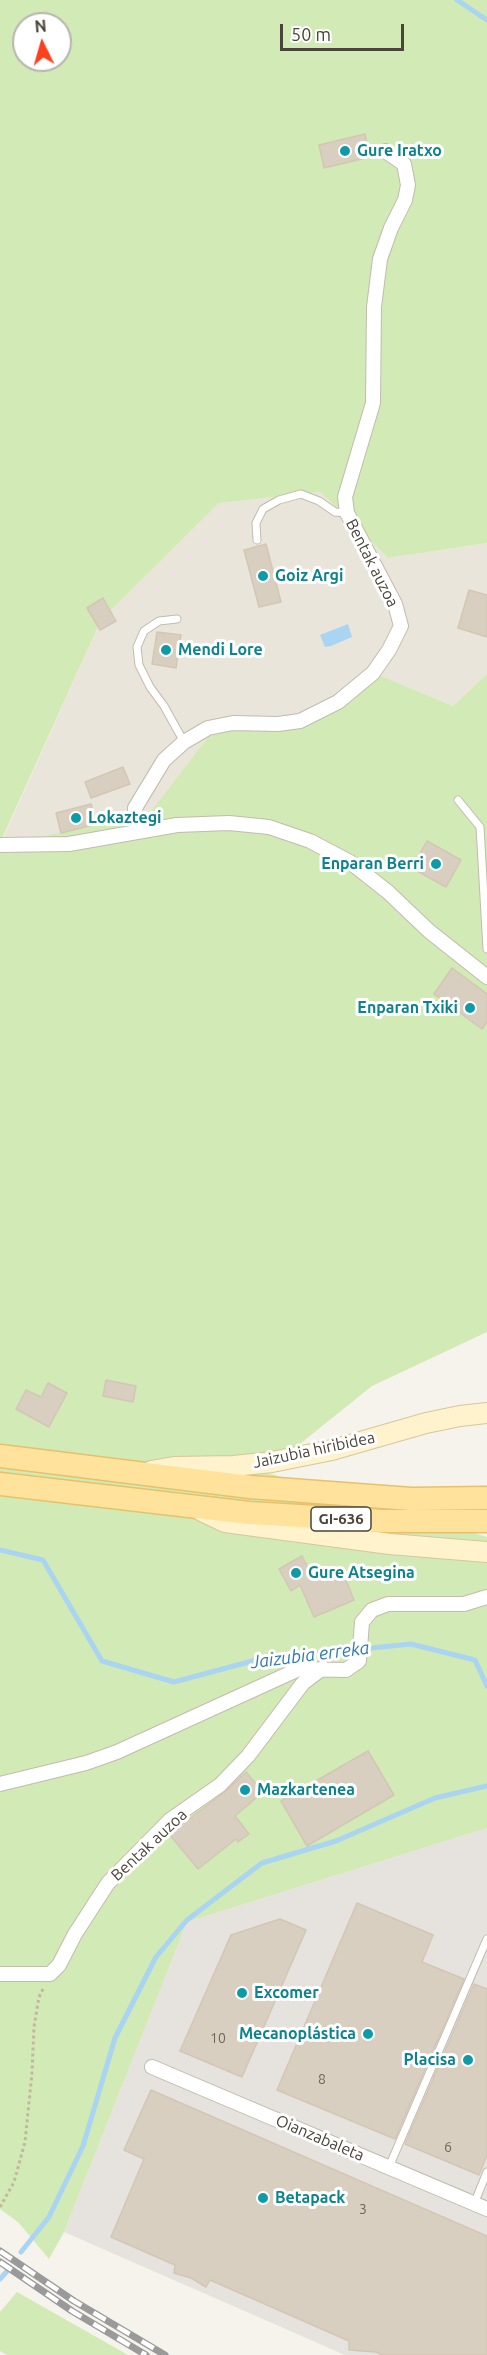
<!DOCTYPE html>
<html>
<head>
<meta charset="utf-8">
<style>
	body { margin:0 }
	#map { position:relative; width:487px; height:2355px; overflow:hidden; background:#f6f3ec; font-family:Ubuntu,sans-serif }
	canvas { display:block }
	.north { position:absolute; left:12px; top:12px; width:60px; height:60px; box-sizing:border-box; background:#fff; border:2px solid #b7b4b0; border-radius:50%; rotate:355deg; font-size:16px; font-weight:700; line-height:24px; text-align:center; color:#4b4439 }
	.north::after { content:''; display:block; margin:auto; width:21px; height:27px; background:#fc3f1d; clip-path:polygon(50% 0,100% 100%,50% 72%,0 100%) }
	.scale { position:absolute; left:280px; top:24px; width:124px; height:27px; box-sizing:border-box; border:3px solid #4b4439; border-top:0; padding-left:8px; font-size:18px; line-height:21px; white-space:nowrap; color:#4b4439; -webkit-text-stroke:4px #fff; paint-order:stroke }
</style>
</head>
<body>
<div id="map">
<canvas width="487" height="2355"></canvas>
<div class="north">N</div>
<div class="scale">50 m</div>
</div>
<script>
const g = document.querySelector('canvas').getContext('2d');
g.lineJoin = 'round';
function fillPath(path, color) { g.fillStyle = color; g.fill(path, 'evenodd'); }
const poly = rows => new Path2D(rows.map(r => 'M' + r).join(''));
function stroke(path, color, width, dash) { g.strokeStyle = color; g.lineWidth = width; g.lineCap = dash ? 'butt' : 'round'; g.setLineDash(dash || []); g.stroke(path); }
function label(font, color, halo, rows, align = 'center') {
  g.font = font + ' Ubuntu,sans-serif'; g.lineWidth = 6; g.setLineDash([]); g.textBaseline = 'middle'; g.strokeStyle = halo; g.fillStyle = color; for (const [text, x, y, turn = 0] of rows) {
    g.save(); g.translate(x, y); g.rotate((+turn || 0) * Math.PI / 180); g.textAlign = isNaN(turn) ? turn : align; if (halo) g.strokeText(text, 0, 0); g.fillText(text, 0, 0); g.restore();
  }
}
const residential = poly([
	[320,492,388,558,487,543,487,674,453,706,374,673,290,718,224,716,148,815,0,845,101,620,219,503]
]);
const industrial = poly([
	[487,1828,487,2355,345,2355,64,2232,187,1922]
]);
const green = poly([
	[0,0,487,0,487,543,388,558,320,492,219,503,101,620,0,843],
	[24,24,60,24,60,60,24,60],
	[374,673,453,706,487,674,487,1332,372,1386,265,1472,487,1537,487,1828,187,1922,64,2232,49,2259,18,2222,0,2209,0,845,148,815,224,716,290,718],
	[17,2292,128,2355,7,2355,0,2351,0,2312]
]);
const water = poly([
	[348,624,352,637,331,646,325,647,320,635]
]);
const stream = poly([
	[457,0,487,20],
	[0,1550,43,1560,102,1661,174,1682,260,1659,411,1644,475,1660,487,1686],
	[21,2252,49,2217,83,2146,115,2038,156,1957,187,1920,262,1863,336,1841,435,1798,487,1786],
	[0,2279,8,2270]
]);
const building = poly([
	[365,134,370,157,324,168,319,145,365,134],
	[266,544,281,602,259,607,244,550,266,544],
	[469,590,487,595,487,637,458,628,469,590],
	[103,598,116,621,100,630,87,608,103,598],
	[157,632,181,635,176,668,152,664,157,632],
	[123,767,130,784,91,798,85,782,123,767],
	[91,804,97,824,61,833,56,813,91,804],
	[427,841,461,860,446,887,412,868,427,841],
	[452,968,487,994,487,1022,482,1029,434,994,452,968],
	[106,1380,136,1386,133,1402,103,1396,106,1380],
	[48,1383,67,1393,49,1427,16,1409,26,1390,41,1397,48,1383],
	[302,1556,314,1579,342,1570,354,1600,314,1617,300,1585,291,1591,279,1569,302,1556],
	[368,1751,394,1795,307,1846,281,1801,368,1751],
	[246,1772,263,1792,235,1816,249,1834,238,1842,236,1839,198,1869,169,1834,225,1792,246,1772],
	[357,1903,433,1935,422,1962,464,1979,395,2139,277,2090,357,1903],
	[280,1919,306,1930,242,2077,180,2051,231,1935,280,1919],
	[474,1984,487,1989,487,2155,479,2175,405,2144,474,1984],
	[151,2090,487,2236,487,2355,382,2355,376,2352,349,2350,349,2341,210,2280,206,2287,191,2278,174,2273,175,2265,111,2237,144,2159,124,2150,151,2090]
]);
const path = poly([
	[0,2207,14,2182,25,2142,32,2073,34,2027,39,1997,43,1989]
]);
const service = poly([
	[257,540,256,523,263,509,279,500,301,494,319,501,335,512,347,513],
	[177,619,159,621,144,631,137,647,139,665,150,687,164,706,184,742],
	[458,800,480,827,487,949],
	[389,2167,487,1939],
	[474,2204,487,2172]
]);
const minor = poly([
	[136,831,135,808,164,760,184,742,208,728,233,723,278,724,300,721,338,702,373,673,389,650,401,626,395,604,347,513,345,497,373,403,374,307,380,259,391,228,405,200,408,185,404,164,385,151],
	[0,845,69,844,177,825,229,823,269,827,310,841,350,862,388,892,429,931,487,977],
	[0,1784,86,1763,117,1752,299,1669,346,1670,359,1661,362,1622,372,1610,388,1604,464,1604,487,1597],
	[0,1974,50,1974,59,1965,75,1934,108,1883,170,1820,220,1785,248,1756,303,1683,323,1668],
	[152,2067,487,2209]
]);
const secondary = poly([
	[151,1471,174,1467,234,1466,272,1462,332,1450,426,1423,460,1416,487,1413],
	[202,1511,225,1522,390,1544,487,1552]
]);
const primary = poly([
	[0,1456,250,1487,411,1499,487,1498],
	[0,1484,249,1513,383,1521,487,1521]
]);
const rail = poly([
	[0,2251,74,2301,165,2355],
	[0,2262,72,2311,146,2355]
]);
const markers = [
	[345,151,6,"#0f9aa8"],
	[263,576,6,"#0f9aa8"],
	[166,650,6,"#0f9aa8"],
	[76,818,6,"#0f9aa8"],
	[436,864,6,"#0f9aa8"],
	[470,1008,6,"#0f9aa8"],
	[296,1573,6,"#0f9aa8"],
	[245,1790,6,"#0f9aa8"],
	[242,1993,6,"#0f9aa8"],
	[368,2034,6,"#0f9aa8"],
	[468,2060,6,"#0f9aa8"],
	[263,2198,6,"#0f9aa8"]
];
const numberNames = [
	["10",218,2038],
	["8",322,2079],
	["6",448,2147],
	["3",363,2209]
];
const shields = [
	[341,1519,60]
];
const shieldNames = [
	["GI-636",341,1519]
];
const cultureNames = [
	["Gure Iratxo",357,151],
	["Goiz Argi",275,576],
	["Mendi Lore",178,650],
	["Lokaztegi",88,818],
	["Enparan Berri",424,864,"right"],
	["Enparan Txiki",458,1008,"right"],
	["Gure Atsegina",308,1573],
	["Mazkartenea",257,1790],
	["Excomer",254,1993],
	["Mecanoplástica",356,2034,"right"],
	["Placisa",456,2060,"right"],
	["Betapack",275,2198]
];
const streetNames = [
	["Bentak auzoa",372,563,63],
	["Jaizubia hiribidea",314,1450,-12],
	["Bentak auzoa",149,1845,-43],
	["Oianzabaleta",320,2138,23]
];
const waterNames = [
	["Jaizubia erreka",310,1655,-7]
];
fillPath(residential, '#eae5da');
fillPath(industrial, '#e6e2dd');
fillPath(green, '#d2eab5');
fillPath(water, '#a9d4f2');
stroke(stream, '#a9d4f2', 5);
fillPath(building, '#d8cfc1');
stroke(building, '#d3c7b4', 1.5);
stroke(service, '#c2bbae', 9);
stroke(minor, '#c2bbae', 16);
stroke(secondary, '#d6c79b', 22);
stroke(primary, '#e6c16a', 25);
stroke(path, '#c4b79f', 3, [3, 3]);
stroke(service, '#fff', 7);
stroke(minor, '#fff', 14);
stroke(secondary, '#fff3cd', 20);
stroke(primary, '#ffe39c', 22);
stroke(rail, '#9a9a9a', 7);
stroke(rail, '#fff', 4.5, [14]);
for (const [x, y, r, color] of markers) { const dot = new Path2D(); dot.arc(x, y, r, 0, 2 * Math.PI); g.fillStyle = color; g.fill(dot); stroke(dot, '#fff', 2); }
label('14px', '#6e675b', null, numberNames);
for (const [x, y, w] of shields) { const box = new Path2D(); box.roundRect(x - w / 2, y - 12, w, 24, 4.5); g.fillStyle = '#fff'; g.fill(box); stroke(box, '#4b4439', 1.5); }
label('bold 15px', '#4b4439', null, shieldNames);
label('bold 16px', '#0d838f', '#fff', cultureNames, 'left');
label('16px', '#4b4439', '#fff', streetNames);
label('italic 18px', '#2e7ab2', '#fff', waterNames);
</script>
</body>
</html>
